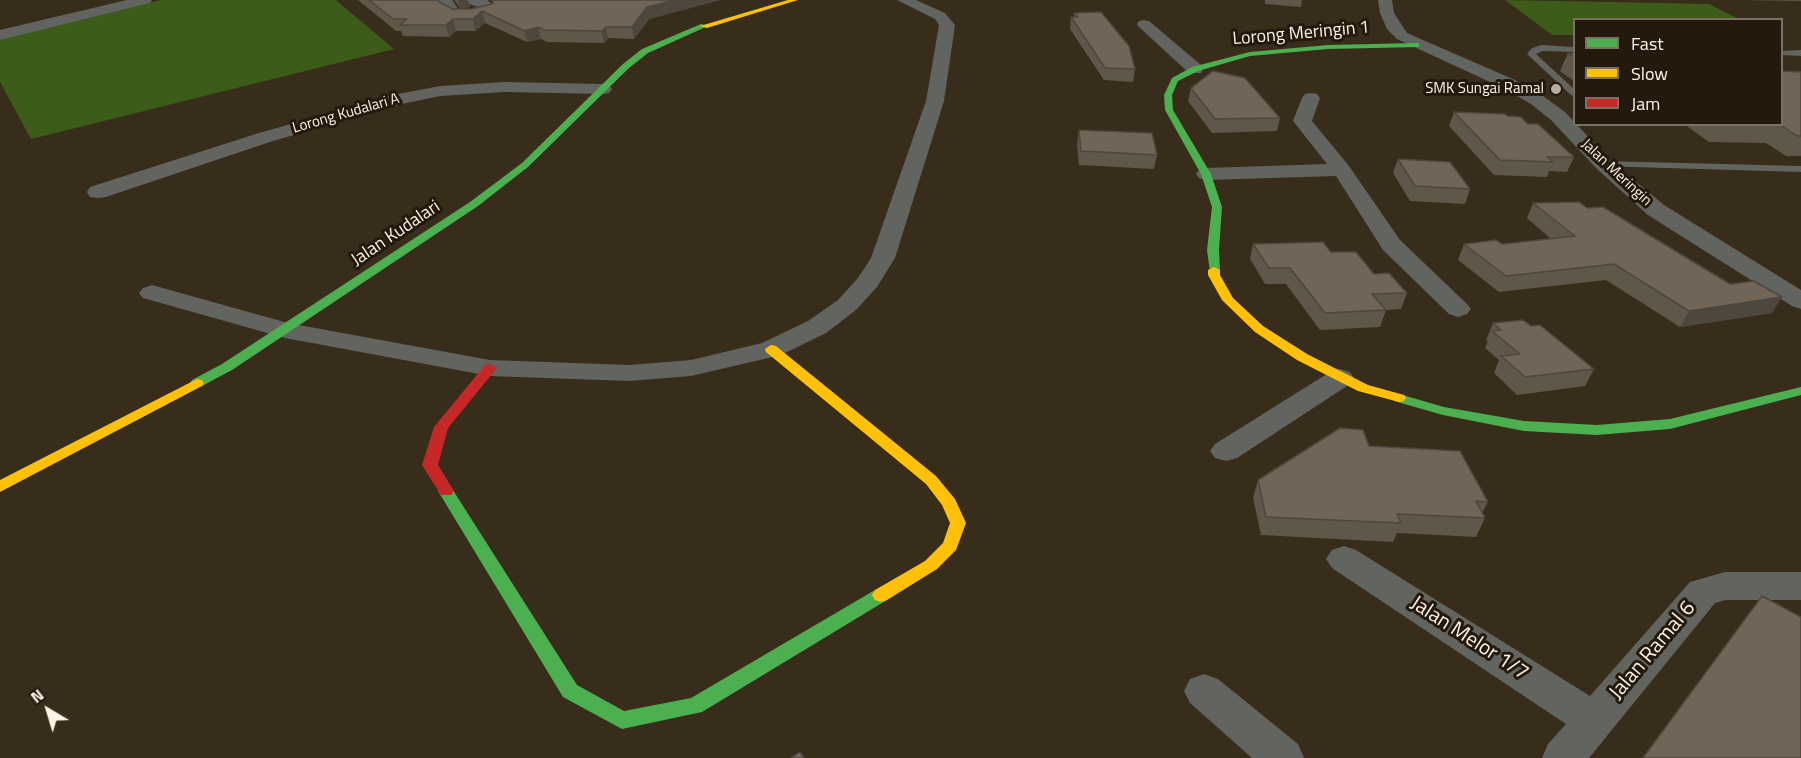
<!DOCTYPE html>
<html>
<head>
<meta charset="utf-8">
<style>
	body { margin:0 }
	#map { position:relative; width:1801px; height:758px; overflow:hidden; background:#382c1b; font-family:"Titillium Web",sans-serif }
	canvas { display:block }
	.legend { position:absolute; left:1573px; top:18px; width:210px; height:108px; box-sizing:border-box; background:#23190c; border:2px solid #7b7063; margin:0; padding:8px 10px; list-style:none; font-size:18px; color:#fef3e5 }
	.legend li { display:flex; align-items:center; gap:12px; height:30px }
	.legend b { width:30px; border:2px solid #7b7063 }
	.north { position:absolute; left:18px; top:680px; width:60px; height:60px; -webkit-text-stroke:4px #23190c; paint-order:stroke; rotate:322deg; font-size:16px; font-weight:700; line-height:24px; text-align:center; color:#fef3e5 }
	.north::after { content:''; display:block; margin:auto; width:21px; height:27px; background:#fef3e5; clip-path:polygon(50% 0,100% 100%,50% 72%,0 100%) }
</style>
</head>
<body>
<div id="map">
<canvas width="1801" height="758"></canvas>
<ul class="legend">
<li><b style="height:8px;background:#4caf50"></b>Fast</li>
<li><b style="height:8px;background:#ffc107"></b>Slow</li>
<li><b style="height:8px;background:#c62828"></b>Jam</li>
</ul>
<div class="north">N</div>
</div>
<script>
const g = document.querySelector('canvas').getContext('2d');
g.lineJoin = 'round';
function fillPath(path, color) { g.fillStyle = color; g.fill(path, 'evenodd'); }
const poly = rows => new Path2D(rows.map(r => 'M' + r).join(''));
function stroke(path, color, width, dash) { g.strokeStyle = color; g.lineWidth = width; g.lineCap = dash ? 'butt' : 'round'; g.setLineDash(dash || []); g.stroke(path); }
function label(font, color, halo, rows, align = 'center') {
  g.font = font + ' "Titillium Web",sans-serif'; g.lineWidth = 6; g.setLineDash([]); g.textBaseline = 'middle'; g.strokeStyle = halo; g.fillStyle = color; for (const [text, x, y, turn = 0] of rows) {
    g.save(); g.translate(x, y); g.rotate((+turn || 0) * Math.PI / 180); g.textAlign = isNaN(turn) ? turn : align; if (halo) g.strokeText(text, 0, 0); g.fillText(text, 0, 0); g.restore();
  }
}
const green = poly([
	[161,0,336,0,394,49,31,139,0,82,0,39],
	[1505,0,1709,4,1739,19,1574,20,1574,35,1552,35]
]);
const lane = poly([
	[1542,45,1574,47,1574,52,1542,51,1536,54,1574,89,1574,96,1571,95,1527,54,1532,48,1542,45],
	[1801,50,1801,56,1782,55,1782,51,1801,50],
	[1603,161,1801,166,1801,172,1599,166,1598,164,1603,161]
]);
const street = poly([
	[127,0,152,0,150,3,0,40,0,30,127,0],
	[438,0,452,0,459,10,481,8,466,3,464,0,487,0,497,7,494,13,473,18,456,18,443,11,438,0],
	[897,0,916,0,945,13,955,25,944,101,895,258,877,287,856,310,826,333,781,355,691,376,629,381,490,376,285,338,143,298,139,293,143,288,152,285,288,323,490,360,629,365,691,360,762,343,808,321,838,300,858,278,871,258,926,101,939,25,935,19,897,0],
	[1378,0,1392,0,1394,13,1407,33,1515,80,1543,96,1565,112,1610,160,1664,205,1801,290,1801,309,1792,306,1648,215,1596,168,1551,120,1531,104,1503,88,1397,39,1387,29,1380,13,1378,0],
	[1144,20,1149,21,1201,65,1203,69,1201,73,1189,73,1139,27,1137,24,1139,21,1144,20],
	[505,82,603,84,609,85,612,89,609,93,603,94,505,92,440,96,402,104,273,141,106,197,98,198,90,197,87,192,90,187,259,133,393,95,440,86,505,82],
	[1311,93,1317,94,1320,98,1312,121,1349,166,1400,240,1467,304,1471,309,1467,314,1458,317,1449,314,1383,250,1336,176,1206,180,1199,178,1196,174,1199,170,1206,168,1327,164,1293,121,1302,98,1305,94,1311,93],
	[1340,369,1350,372,1354,378,1350,384,1237,458,1226,461,1215,458,1210,451,1215,444,1330,372,1340,369],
	[1344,546,1356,550,1590,696,1690,582,1725,572,1801,572,1801,600,1725,600,1715,603,1589,758,1542,758,1548,744,1566,724,1332,568,1326,559,1332,550,1344,546],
	[1204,674,1218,679,1298,744,1304,758,1252,758,1190,703,1184,691,1190,679,1204,674]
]);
const fast = poly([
	[701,24,708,26,648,53,629,68,528,167,478,206,232,370,202,386,192,386,190,383,192,380,222,364,470,202,522,163,623,64,642,49,701,24],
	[1416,43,1419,43,1419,47,1328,49,1250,56,1198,71,1178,81,1172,95,1173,110,1211,174,1222,207,1219,250,1220,270,1214,273,1210,272,1207,250,1212,207,1201,174,1165,110,1164,95,1172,78,1192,67,1250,52,1328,45,1416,43],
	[1801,387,1801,395,1670,429,1597,435,1524,431,1443,415,1394,401,1392,398,1399,394,1444,407,1524,421,1597,425,1670,419,1801,387],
	[446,486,451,487,577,685,624,711,691,698,875,590,881,588,887,590,890,595,887,600,702,712,622,729,563,697,438,491,441,487,446,486]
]);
const slow = poly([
	[788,0,798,0,707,28,700,26,788,0],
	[1214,267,1220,270,1220,275,1233,298,1263,326,1307,354,1368,385,1404,395,1406,398,1404,401,1399,402,1358,391,1297,360,1255,332,1222,300,1208,275,1208,270,1214,267],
	[771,345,776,346,936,476,955,499,966,523,956,550,937,569,887,600,881,602,875,600,872,595,875,590,925,561,943,543,950,523,942,505,926,484,766,352,765,349,771,345],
	[197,379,202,380,204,383,202,386,0,492,0,480,197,379]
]);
const jam = poly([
	[490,364,497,368,448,428,438,465,454,491,451,495,441,495,422,465,434,427,485,365,490,364]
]);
const wall = poly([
	[358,0,438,0,439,2,453,9,471,9,492,4,493,2,490,0,720,0,649,19,634,39,608,38,604,43,547,42,541,39,527,42,485,23,475,31,456,31,449,37,403,36,401,31,396,31],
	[454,0,468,0,470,7,460,8],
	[1265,0,1302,0,1301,7,1265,4],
	[1741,0,1801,0,1801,1],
	[1074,13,1135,69,1133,82,1104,80,1070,29,1071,17,1074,17],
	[1568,53,1575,54,1575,82,1560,71],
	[1801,72,1801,156,1786,156,1766,143,1709,142,1684,124,1782,124],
	[1191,88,1280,118,1277,131,1212,133,1188,101],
	[1454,112,1508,116,1528,124,1574,157,1567,172,1549,171,1547,177,1494,175,1449,126],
	[1079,130,1157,155,1154,169,1079,165,1077,144],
	[1398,159,1470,189,1465,204,1410,201,1393,173],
	[1533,203,1587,208,1772,313,1680,327,1606,280,1499,292,1458,260,1464,244,1502,244,1551,239,1527,218],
	[1253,244,1331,252,1374,274,1407,293,1401,309,1386,310,1380,327,1320,330,1286,284,1265,284,1250,259],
	[1493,323,1531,326,1594,369,1585,386,1517,395,1494,373,1499,360,1485,348,1488,341,1486,340],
	[1369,446,1488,502,1482,513,1485,518,1476,537,1397,533,1393,542,1261,535,1253,498,1258,480],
	[1762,596,1801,758,1642,758,1748,615]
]);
const shadedWall = poly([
	[458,0,468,0,470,7,460,8],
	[676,0,720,0,649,19,634,39,632,27,647,7],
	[482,11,485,23,475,31,473,19],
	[453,19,456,31,449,37,446,25],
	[538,27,541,39,527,42,525,31],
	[606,27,608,38,604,43,602,31],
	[1782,297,1772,313,1680,327,1689,311]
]);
const building = poly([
	[369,0,438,0,439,2,453,9,471,9,492,4,494,0,676,0,647,7,632,27,606,27,602,31,544,30,538,27,525,31,482,11,473,19,453,19,446,25,400,25,407,19,393,19,369,0],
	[1101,12,1129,46,1135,69,1105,68,1071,17,1078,17,1074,13,1101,12],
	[1568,53,1575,54,1575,58,1568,53],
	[1213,71,1245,78,1280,118,1215,119,1191,88,1213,71],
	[1782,71,1801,72,1801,136,1797,136,1779,124,1782,124,1782,71],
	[1454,112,1505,114,1508,116,1521,117,1528,124,1538,124,1574,157,1547,157,1553,162,1500,160,1454,112],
	[1079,130,1152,133,1157,155,1081,151,1079,130],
	[1398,159,1450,162,1470,189,1415,186,1398,159],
	[1579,202,1587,208,1603,207,1730,284,1754,281,1782,297,1689,311,1614,264,1506,276,1464,244,1496,240,1502,244,1575,236,1533,203,1579,202],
	[1323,242,1331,252,1356,252,1374,274,1389,273,1407,293,1372,294,1386,310,1325,313,1290,268,1269,268,1253,244,1323,242],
	[1523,320,1531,326,1540,325,1594,369,1525,377,1501,356,1520,354,1492,331,1501,330,1493,323,1523,320],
	[1340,428,1363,430,1369,446,1460,451,1488,502,1476,501,1485,518,1397,514,1401,523,1266,517,1258,480,1340,428],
	[1762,596,1801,617,1801,758,1643,758,1762,596],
	[800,752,804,758,791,758,800,752]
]);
const markers = [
	[1556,89,6,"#b9ad9e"]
];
const farPoinames = [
	["SMK Sungai Ramal",1544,89]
];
const farStreetnames = [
	["Lorong Kudalari A",346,114,-16],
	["Jalan Meringin",1616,173,43]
];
const streetNames = [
	["Lorong Meringin 1",1301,34,-5],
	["Jalan Kudalari",396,234,-34]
];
const nearStreetnames = [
	["Jalan Melor 1/7",1469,639,33],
	["Jalan Ramal 6",1653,651,-50]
];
fillPath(green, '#3d5c1a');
fillPath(lane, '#626460');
fillPath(street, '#626460');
fillPath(fast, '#4caf50');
fillPath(slow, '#ffc107');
fillPath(jam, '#c62828');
fillPath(wall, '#60574b');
fillPath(shadedWall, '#4e473d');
fillPath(building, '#706557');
stroke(building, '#4e473d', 1.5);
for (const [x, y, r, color] of markers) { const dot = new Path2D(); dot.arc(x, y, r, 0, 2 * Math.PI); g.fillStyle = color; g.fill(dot); stroke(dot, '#23190c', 2); }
label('15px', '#fef3e5', '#23190c', farPoinames, 'right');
label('15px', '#fef3e5', '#23190c', farStreetnames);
label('18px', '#fef3e5', '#23190c', streetNames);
label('21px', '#fef3e5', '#23190c', nearStreetnames);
</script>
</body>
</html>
